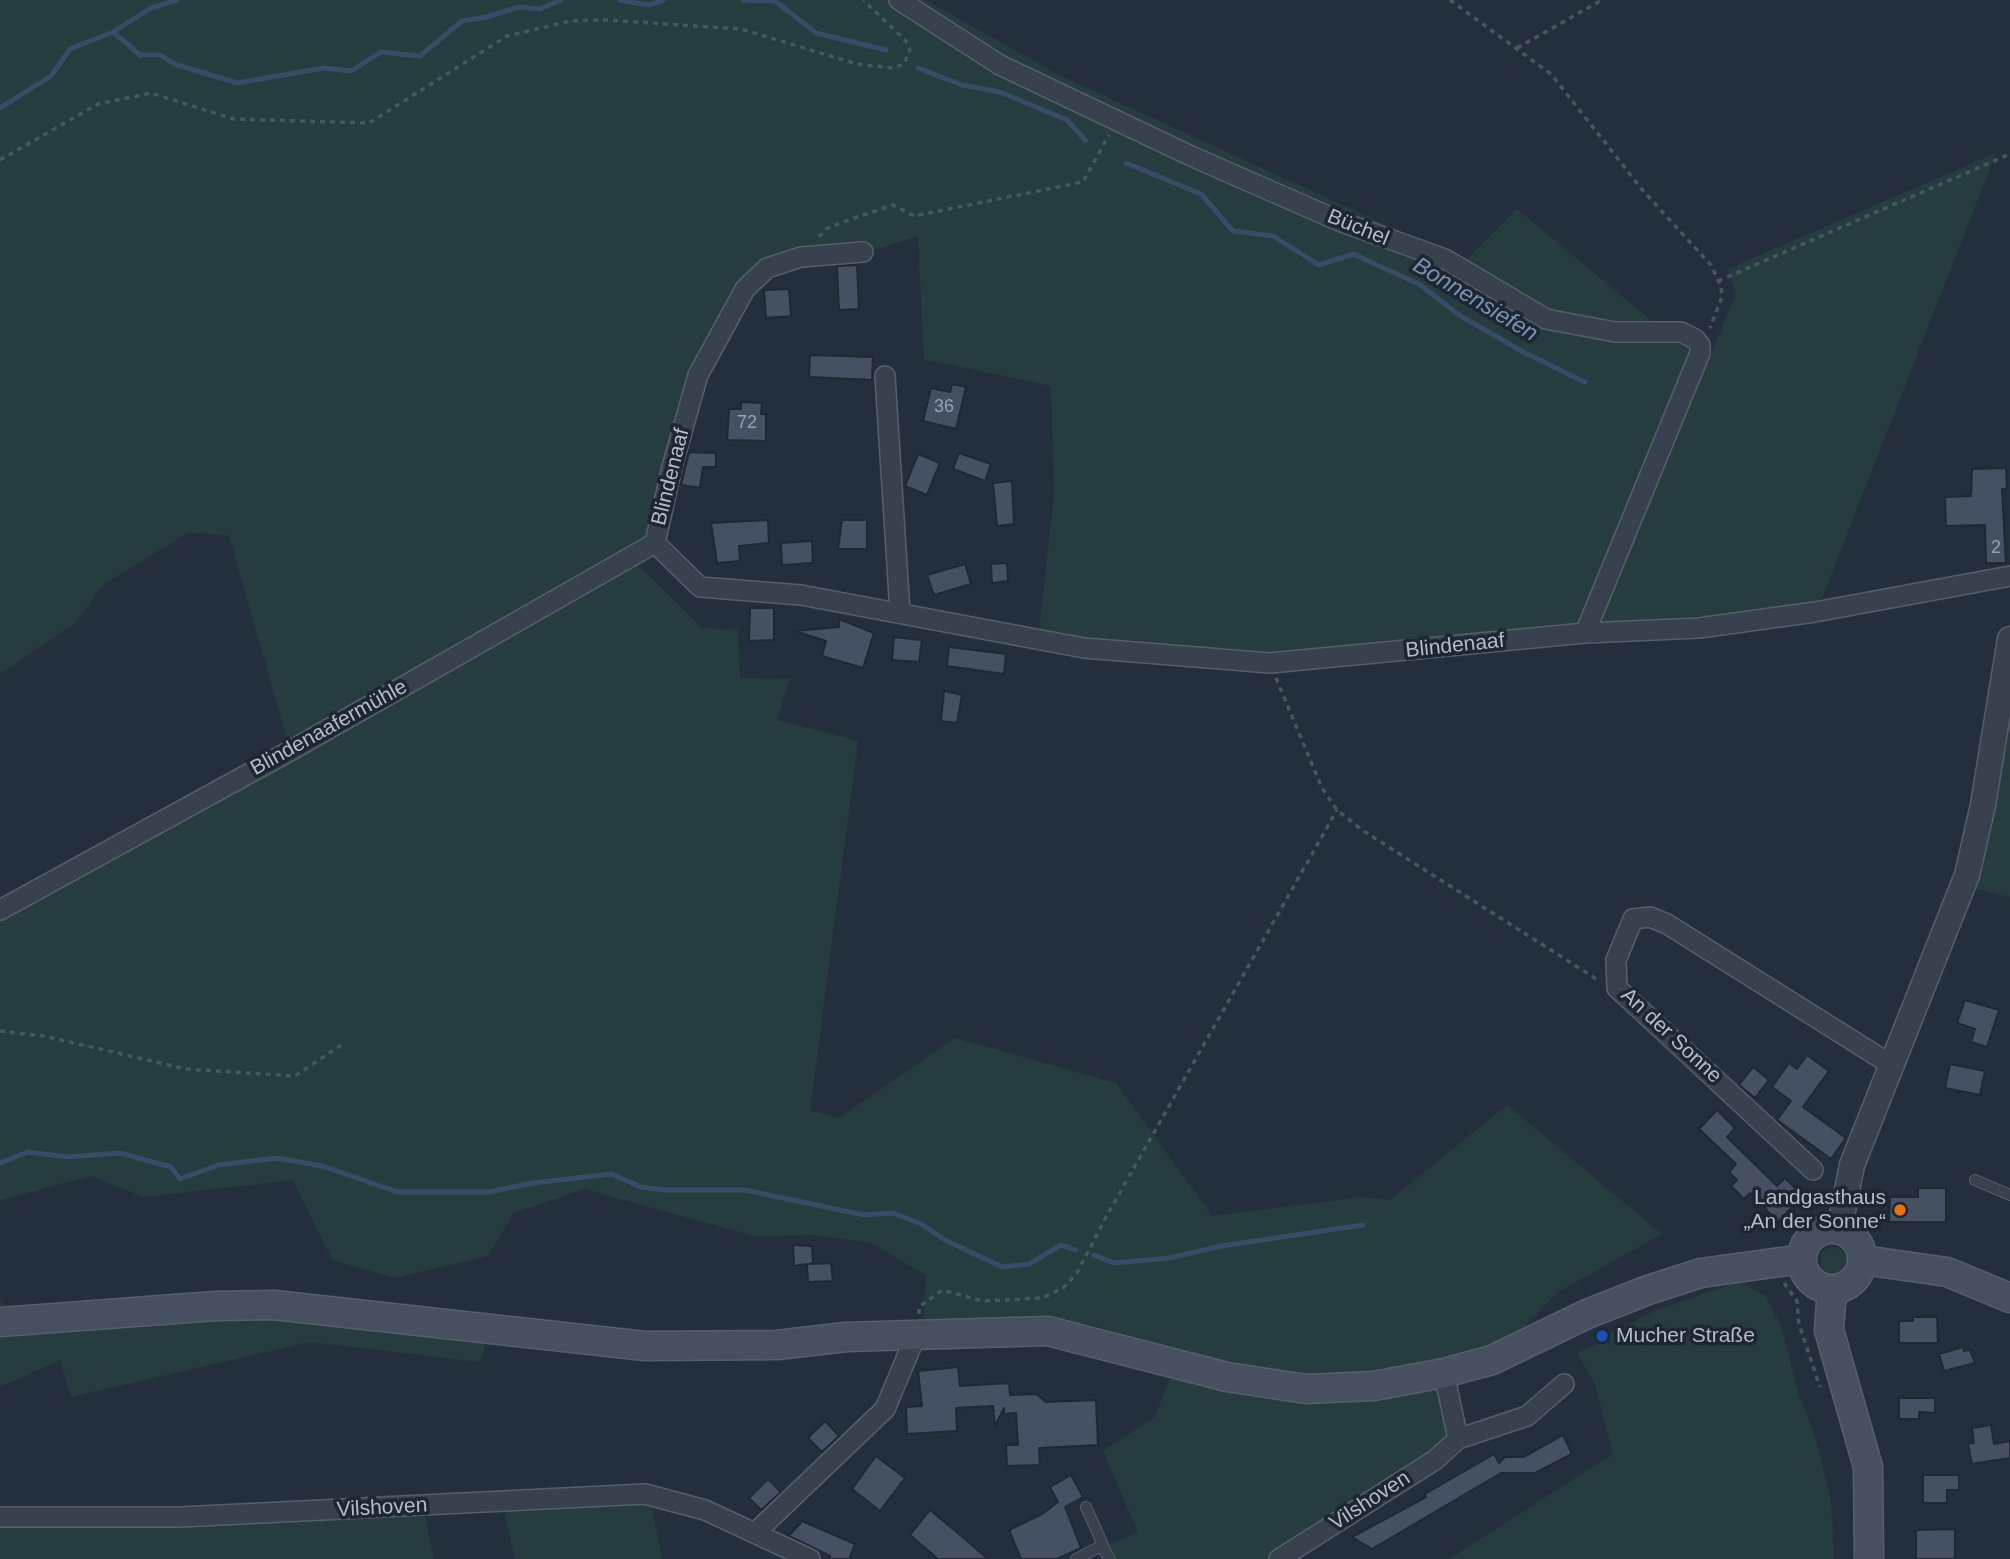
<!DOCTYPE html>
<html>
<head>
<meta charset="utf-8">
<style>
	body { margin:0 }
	canvas { display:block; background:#242f3e }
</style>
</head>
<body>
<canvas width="2010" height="1559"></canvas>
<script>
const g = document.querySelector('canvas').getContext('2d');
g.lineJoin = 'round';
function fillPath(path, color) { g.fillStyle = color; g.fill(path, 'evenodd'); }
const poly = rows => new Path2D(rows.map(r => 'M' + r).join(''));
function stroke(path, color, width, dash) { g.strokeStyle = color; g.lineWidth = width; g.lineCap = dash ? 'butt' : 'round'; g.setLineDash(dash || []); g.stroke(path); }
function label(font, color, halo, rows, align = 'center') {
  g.font = font + ' Helvetica,sans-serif'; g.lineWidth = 7; g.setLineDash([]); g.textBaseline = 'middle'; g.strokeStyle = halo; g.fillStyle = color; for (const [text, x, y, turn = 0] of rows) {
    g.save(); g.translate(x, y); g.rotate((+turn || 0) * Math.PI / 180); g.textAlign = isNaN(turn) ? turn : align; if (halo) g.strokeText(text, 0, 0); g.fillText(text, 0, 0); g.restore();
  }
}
const green = poly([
	[0,0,925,0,1061,76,1465,261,1517,209,1653,322,1658,338,1686,340,1694,352,1580,625,1319,661,1038,641,1054,494,1051,386,924,359,918,236,868,252,767,268,698,375,655,543,631,558,702,628,738,630,740,678,790,679,777,720,858,741,810,1111,839,1118,955,1038,1116,1083,1212,1216,1362,1197,1390,1200,1507,1105,1662,1234,1558,1292,1492,1360,1444,1373,1458,1439,1279,1559,1115,1559,1109,1545,1138,1532,1103,1451,1155,1417,1181,1349,1083,1323,943,1324,924,1318,926,1275,871,1243,814,1235,754,1236,584,1189,514,1213,488,1256,395,1278,332,1260,293,1180,144,1197,92,1176,0,1200,0,910,290,750,229,536,189,532,104,584,75,623,0,674],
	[1996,153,1819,606,1589,626,1670,451,1736,294,1728,269],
	[2010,635,2010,897,1964,886],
	'1820 1260a13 13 0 1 1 26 0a13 13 0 1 1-26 0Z',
	[1741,1281,1766,1297,1782,1327,1796,1386,1816,1439,1831,1502,1834,1559,1449,1559,1613,1454,1595,1384,1577,1353,1602,1343,1612,1333,1654,1311],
	[0,1302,14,1309,228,1315,488,1336,480,1362,310,1342,71,1397,60,1360,0,1387],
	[650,1500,662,1559,515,1559,503,1506],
	[424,1511,434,1559,0,1559,0,1517]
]);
const stream = poly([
	[620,0,648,5,664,0],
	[743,0,775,1,816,33,886,50],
	[113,32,151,8,177,0],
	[918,68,962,85,1000,92,1067,120,1086,141],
	[0,108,51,76,70,49,113,32,140,55,160,55,177,65,237,83,324,68,351,71,381,52,420,56,462,21,487,17,519,7,540,9,561,0],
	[1126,163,1201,194,1233,231,1273,236,1319,265,1353,254,1419,284,1459,315,1525,353,1585,382],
	[0,1163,28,1152,67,1157,120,1153,171,1167,180,1179,218,1165,277,1158,322,1166,398,1192,489,1192,533,1183,611,1174,641,1187,664,1190,745,1190,864,1215,893,1213,921,1224,945,1240,1002,1267,1029,1264,1061,1245,1076,1250],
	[1094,1255,1114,1263,1169,1258,1221,1246,1363,1225]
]);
const building = poly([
	[857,265,859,309,839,310,837,266,857,265],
	[789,289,791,316,766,318,764,290,789,289],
	[810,355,873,357,872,380,809,377,810,355],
	[952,384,966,387,956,429,923,421,931,388,950,392,952,384],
	[741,402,762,403,761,414,766,414,766,441,727,440,729,409,741,409,741,402],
	[689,452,716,453,716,467,703,467,700,488,681,485,689,452],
	[959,453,991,464,985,481,953,469,959,453],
	[918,454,940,463,927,495,905,486,918,454],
	[2006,468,2007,489,2002,489,2006,563,1986,563,1985,525,1946,526,1945,497,1971,496,1972,469,2006,468],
	[1012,481,1014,524,997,526,993,483,1012,481],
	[768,520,769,543,739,546,740,561,717,563,711,523,768,520],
	[842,520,867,520,867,549,838,549,842,520],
	[812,541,813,563,782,565,781,543,812,541],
	[1007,563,1008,581,992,583,991,564,1007,563],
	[965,564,971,584,934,595,927,575,965,564],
	[750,608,774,608,774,640,749,641,750,608],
	[839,619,874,633,863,668,822,656,826,641,795,631,839,627,839,619],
	[894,637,922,640,919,662,892,660,894,637],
	[949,647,1006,654,1004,674,947,666,949,647],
	[944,691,962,695,957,723,941,721,944,691],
	[1965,1000,1999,1010,1987,1047,1971,1042,1975,1029,1957,1023,1965,1000],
	[1807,1055,1829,1071,1803,1107,1846,1138,1831,1159,1777,1120,1791,1101,1772,1087,1789,1063,1797,1069,1807,1055],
	[1950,1064,1985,1071,1980,1095,1945,1088,1950,1064],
	[1753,1067,1769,1080,1755,1098,1739,1085,1753,1067],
	[1717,1110,1735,1128,1727,1137,1777,1186,1785,1178,1803,1196,1778,1222,1750,1193,1744,1199,1731,1186,1737,1180,1729,1172,1736,1164,1699,1129,1717,1110],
	[1918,1188,1946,1188,1946,1222,1889,1222,1890,1197,1918,1197,1918,1188],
	[793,1245,812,1246,813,1263,809,1264,831,1263,833,1281,808,1282,807,1264,794,1266,793,1245],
	[1913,1317,1937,1317,1938,1343,1899,1343,1899,1321,1913,1321,1913,1317],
	[1963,1347,1964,1351,1970,1350,1975,1363,1944,1371,1939,1354,1963,1347],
	[958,1367,960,1386,1009,1383,1010,1395,1036,1394,1046,1402,1096,1400,1098,1445,1039,1448,1040,1465,1007,1466,1006,1445,1018,1445,1016,1413,1004,1414,1004,1408,995,1426,993,1406,956,1408,957,1431,907,1434,906,1407,922,1406,918,1371,958,1367],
	[1899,1398,1935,1398,1935,1413,1919,1412,1919,1419,1899,1419,1899,1398],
	[825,1421,839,1436,822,1452,808,1438,825,1421],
	[1991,1425,1994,1444,2010,1441,2010,1458,1972,1464,1968,1444,1974,1443,1972,1428,1991,1425],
	[1563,1435,1572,1454,1535,1473,1501,1473,1372,1549,1352,1537,1426,1497,1425,1494,1494,1454,1499,1463,1505,1457,1524,1457,1563,1435],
	[876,1456,905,1478,880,1511,852,1489,876,1456],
	[1071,1475,1083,1497,1065,1507,1081,1548,1057,1559,1021,1559,1009,1530,1042,1514,1058,1502,1050,1487,1071,1475],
	[1923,1475,1959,1475,1959,1490,1947,1490,1947,1503,1923,1503,1923,1475],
	[768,1479,781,1492,761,1510,749,1498,768,1479],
	[930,1510,965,1539,988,1559,938,1559,910,1535,930,1510],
	[802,1521,855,1544,849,1559,829,1559,830,1556,789,1536,802,1521],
	[1955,1529,1955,1557,1953,1559,1916,1559,1916,1530,1955,1529]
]);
const path = poly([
	[1450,0,1551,74,1644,192,1711,265,1721,286,1722,297,1710,328],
	[1517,48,1602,0],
	[0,160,98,104,151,93,234,119,369,123,507,36,571,21,605,20,741,29,857,64,893,68,904,64,910,50,906,41,863,0],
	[819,237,826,229,843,222,893,205,914,216,1083,182,1109,135],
	[1718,281,2010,154],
	[1276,678,1322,788,1337,810,1362,830,1598,980],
	[0,1031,44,1036,186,1069,295,1076,344,1043],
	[1784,1283,1797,1301,1799,1324,1820,1387],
	[919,1314,919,1307,942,1290,983,1301,1042,1298,1063,1288,1077,1273,1106,1217,1337,810]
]);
const service = poly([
	[1975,1180,2010,1195],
	[1086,1507,1106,1552],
	[1076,1559,1097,1548,1102,1548,1110,1559]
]);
const minor = poly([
	[899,0,1000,65,1191,156,1339,221,1445,259,1546,319,1615,332,1681,332,1695,339,1700,345,1700,353,1585,633],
	[885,376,900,613],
	[655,543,700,587,801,595,1084,648,1270,663,1585,633,1699,628,1815,612,2010,576],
	[655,543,672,467,698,375,745,289,767,268,801,257,863,252],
	[0,910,290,751,655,543],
	[1813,1170,1617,988,1616,960,1633,919,1650,917,1667,924,1893,1066],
	[1458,1439,1527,1416,1564,1384],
	[0,1517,181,1517,645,1494,705,1510,810,1559],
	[755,1533,885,1409,916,1335],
	[1279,1559,1435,1460,1458,1439,1444,1373]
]);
const tertiary = poly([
	[1839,1230,1852,1165,1967,875,1983,805,2010,639]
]);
const secondary = poly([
	'1802 1259a30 30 0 1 1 60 0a30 30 0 1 1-60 0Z',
	[1863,1260,1947,1272,2010,1298],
	[1832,1290,1829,1330,1868,1467,1869,1559],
	[0,1322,215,1306,274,1305,645,1346,777,1345,846,1337,1048,1331,1227,1377,1306,1389,1374,1386,1444,1373,1492,1360,1587,1314,1648,1290,1701,1273,1802,1259]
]);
const markers = [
	[1900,1210,7,"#e8710a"],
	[1602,1336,7,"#1a4fb4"]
];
const numberNames = [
	["36",944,407],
	["72",747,423],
	["2",1996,548]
];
const streetNames = [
	["Büchel",1358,228,22],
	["Blindenaaf",671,477,-76],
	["Blindenaaf",1455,646,-6],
	["Blindenaafermühle",329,728,-29],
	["An der Sonne",1671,1036,43],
	["Vilshoven",1370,1501,-33],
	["Vilshoven",382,1508,-3]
];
const poiNames = [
	["Landgasthaus",1886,1198],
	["„An der Sonne“",1886,1222],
	["Mucher Straße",1616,1336,"left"]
];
const waterNames = [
	["Bonnensiefen",1475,300,31]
];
fillPath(green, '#263c3f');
stroke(stream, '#394c67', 5);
fillPath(building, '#455162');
stroke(building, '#1f2835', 2);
stroke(service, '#565f6c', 12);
stroke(minor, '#565f6c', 22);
stroke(tertiary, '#565f6c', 27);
stroke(secondary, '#565f6c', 31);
stroke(path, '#44595c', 3.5, [5, 5]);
stroke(service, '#38414e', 10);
stroke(minor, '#38414e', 19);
stroke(tertiary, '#38414e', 24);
stroke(secondary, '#465061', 28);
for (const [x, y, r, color] of markers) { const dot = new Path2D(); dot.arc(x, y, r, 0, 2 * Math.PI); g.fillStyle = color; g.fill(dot); stroke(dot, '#1d2633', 2.5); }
label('18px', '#98a1af', null, numberNames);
label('21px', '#b4bcc9', '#1d2633', streetNames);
label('21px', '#b4bcc9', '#1d2633', poiNames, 'right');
label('italic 23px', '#7c92b1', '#1d2633', waterNames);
</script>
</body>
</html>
